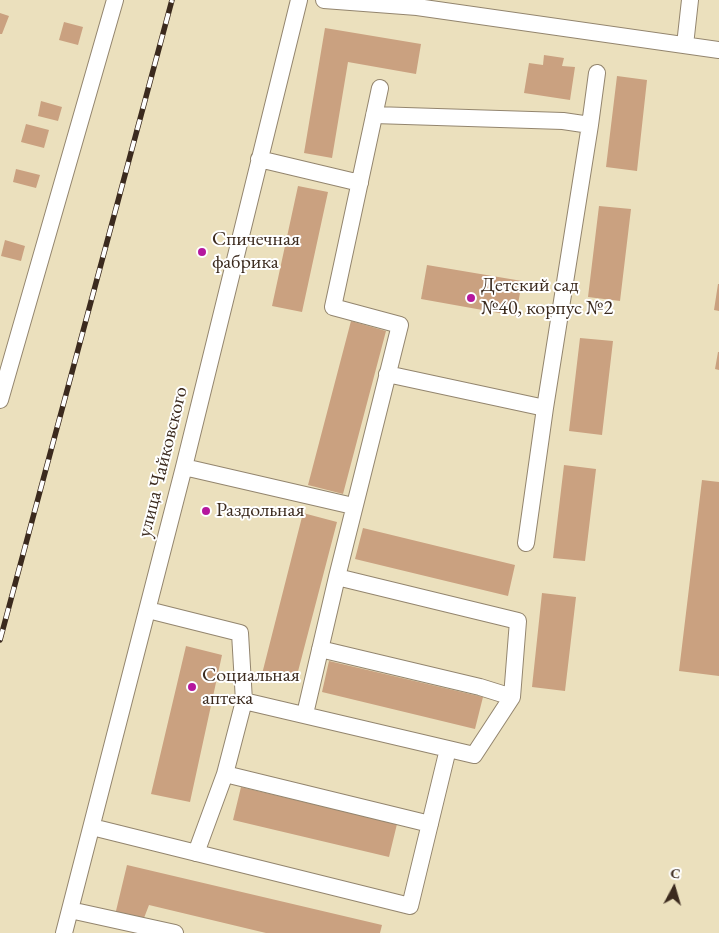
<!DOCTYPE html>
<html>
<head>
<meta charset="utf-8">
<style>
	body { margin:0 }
	#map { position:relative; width:719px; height:933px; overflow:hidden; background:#ebe0bd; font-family:"EB Garamond",serif }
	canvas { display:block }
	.north { position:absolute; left:649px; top:863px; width:50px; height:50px; -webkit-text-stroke:4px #fff; paint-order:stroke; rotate:6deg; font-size:14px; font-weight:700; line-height:20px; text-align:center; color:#3b2a1e }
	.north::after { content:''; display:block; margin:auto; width:18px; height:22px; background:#3b2a1e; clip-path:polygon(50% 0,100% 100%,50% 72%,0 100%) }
</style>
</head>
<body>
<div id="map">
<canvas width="719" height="933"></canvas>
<div class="north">С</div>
</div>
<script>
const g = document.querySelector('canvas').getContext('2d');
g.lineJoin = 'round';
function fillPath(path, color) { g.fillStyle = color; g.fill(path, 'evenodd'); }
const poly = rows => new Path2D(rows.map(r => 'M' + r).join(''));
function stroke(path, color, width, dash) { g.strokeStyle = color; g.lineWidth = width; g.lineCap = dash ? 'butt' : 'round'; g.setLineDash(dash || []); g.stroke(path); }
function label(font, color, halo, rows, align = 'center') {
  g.font = font + ' "EB Garamond",serif'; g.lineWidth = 4; g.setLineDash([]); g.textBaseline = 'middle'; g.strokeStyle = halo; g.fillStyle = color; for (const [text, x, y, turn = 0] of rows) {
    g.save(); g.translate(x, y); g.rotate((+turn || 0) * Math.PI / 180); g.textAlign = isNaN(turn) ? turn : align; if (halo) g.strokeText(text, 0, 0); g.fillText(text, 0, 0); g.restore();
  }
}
const building = poly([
	[0,13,9,16,2,34,0,34],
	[64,22,83,27,78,45,59,40],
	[325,28,421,44,416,74,348,62,332,158,304,153],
	[544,55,564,58,562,66,575,67,570,100,524,93,529,63,543,65],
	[617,76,647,80,637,171,606,167],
	[41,101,62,107,58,121,38,116],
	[26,124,49,130,44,148,21,142],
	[16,169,40,175,36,188,13,182],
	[298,186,328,192,302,312,272,306],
	[599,206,631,209,620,301,588,297],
	[5,240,25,246,21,261,1,256],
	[427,265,522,281,516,316,421,299],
	[718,284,719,284,719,311,714,310],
	[351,321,386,331,343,494,308,485],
	[580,338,613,341,602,435,569,431],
	[718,352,719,352,719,370,715,369],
	[564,465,596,469,585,561,553,558],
	[702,480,719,482,719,676,679,671],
	[303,513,337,522,295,683,262,674],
	[363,528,515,565,508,596,355,559],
	[542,593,576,597,565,691,532,687],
	[186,646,222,655,190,802,151,794],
	[329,661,483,697,475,729,322,692],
	[241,787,397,824,389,857,233,820],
	[127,865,382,925,380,933,266,933,149,905,144,918,115,915]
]);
const minor = poly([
	[324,0,417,7,719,50],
	[685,45,690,0],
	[380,88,333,307,400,325,337,577,518,621,512,697],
	[374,115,563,121,590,125],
	[259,159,360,183],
	[387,374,545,408],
	[0,400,115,0],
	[184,467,353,506],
	[526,543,545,408,590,125,597,73],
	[148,610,240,633,244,701,225,774,196,853],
	[244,701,474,755,512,697,480,687,320,649],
	[305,714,337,577],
	[225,774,430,824],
	[92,827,410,906,448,749],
	[70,910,175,933],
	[64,933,184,467,299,0]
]);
const rail = poly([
	[0,640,172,0]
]);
const markers = [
	[202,252,5,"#b5179e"],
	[471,298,5,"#b5179e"],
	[206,511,5,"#b5179e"],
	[192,687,5,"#b5179e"]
];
const poiNames = [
	["Спичечная",212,240],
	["фабрика",212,263],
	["Детский сад",481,286],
	["№40, корпус №2",481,309],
	["Раздольная",216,511],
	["Социальная",202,676],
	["аптека",202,699]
];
const streetNames = [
	["улица Чайковского",163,462,-76]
];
fillPath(building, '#caa180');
stroke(minor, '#93856e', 18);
stroke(minor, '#fff', 16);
stroke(rail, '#3b2a1e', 5.5);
stroke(rail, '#fff', 4, [11]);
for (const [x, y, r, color] of markers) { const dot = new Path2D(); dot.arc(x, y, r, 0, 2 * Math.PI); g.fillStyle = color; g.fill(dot); stroke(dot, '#fff', 2); }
label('20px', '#3b2a1e', '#fff', poiNames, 'left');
label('20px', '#3b2a1e', '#fff', streetNames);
</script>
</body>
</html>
